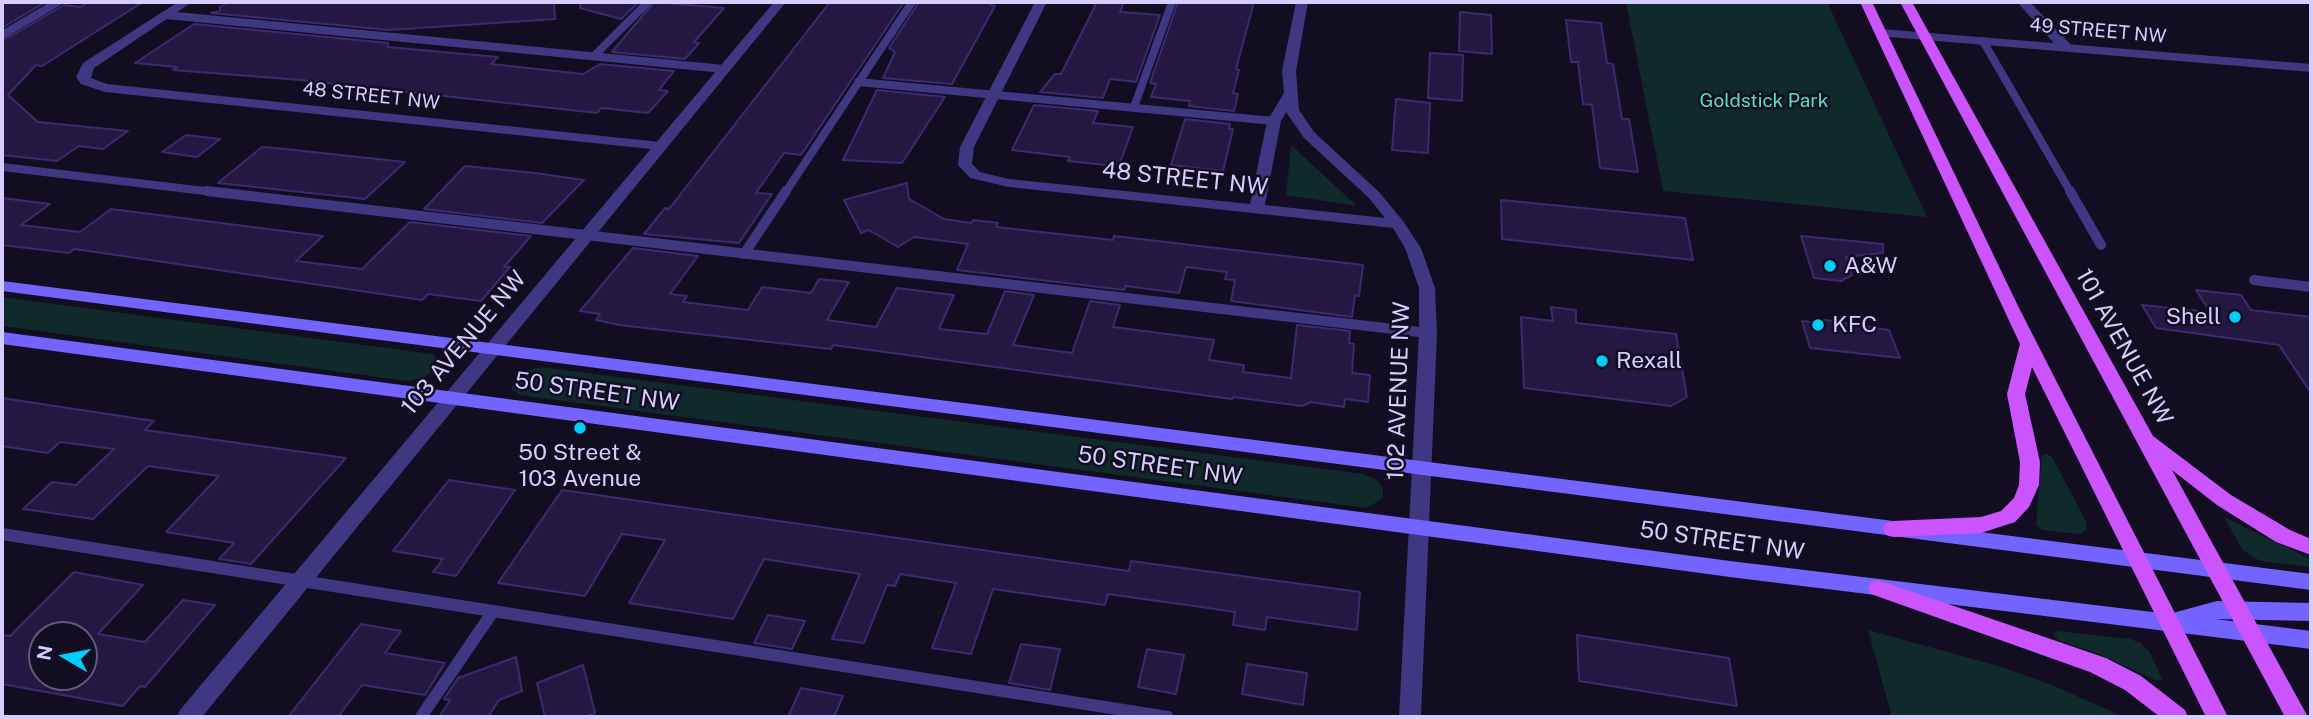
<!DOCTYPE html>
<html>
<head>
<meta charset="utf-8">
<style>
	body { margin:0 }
	#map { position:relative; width:2313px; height:719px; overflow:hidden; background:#120d21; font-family:"Public Sans",sans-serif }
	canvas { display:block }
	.frame { position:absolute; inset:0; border:4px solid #d6cdff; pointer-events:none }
	.north { position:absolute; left:28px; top:621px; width:70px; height:70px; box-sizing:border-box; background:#120d21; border:2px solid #605a7a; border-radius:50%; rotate:280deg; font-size:19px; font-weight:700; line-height:28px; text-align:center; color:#d6cdff }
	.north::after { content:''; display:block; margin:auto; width:24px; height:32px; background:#00cdf8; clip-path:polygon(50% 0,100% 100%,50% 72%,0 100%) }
</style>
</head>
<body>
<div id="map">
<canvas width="2313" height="719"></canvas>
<div class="frame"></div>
<div class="north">N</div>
</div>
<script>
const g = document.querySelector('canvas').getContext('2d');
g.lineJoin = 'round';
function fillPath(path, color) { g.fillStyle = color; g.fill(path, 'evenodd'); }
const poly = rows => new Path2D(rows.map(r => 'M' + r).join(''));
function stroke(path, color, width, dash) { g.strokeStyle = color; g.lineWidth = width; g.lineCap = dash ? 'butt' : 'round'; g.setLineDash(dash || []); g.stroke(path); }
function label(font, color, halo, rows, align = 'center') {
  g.font = font + ' "Public Sans",sans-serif'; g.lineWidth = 5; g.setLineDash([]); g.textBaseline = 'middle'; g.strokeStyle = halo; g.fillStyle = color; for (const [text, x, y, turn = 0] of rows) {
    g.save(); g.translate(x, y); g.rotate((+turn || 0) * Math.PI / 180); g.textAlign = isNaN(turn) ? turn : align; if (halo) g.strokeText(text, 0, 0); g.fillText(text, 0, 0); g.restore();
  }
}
const green = poly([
	[1626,2,1827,2,1927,217,1663,191],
	[1291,145,1357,206,1286,195],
	[2,297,432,354,440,359,440,364,425,377,408,381,2,326],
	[540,367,1363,474,1377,480,1383,489,1383,498,1367,508,519,395,511,388,519,374],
	[2047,454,2052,457,2087,523,2086,530,2080,534,2042,530,2036,525,2042,455],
	[2224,517,2310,559,2311,567,2261,561,2251,556,2242,549],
	[1868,630,1998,666,2047,683,2124,717,1892,717],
	[2057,631,2130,639,2141,643,2150,653,2162,679,2158,681,2099,654,2058,640,2053,634]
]);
const building = poly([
	[2,2,33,2,44,3,2,28,2,2],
	[89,2,143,2,42,66,36,65,8,95,38,122,128,131,103,149,79,146,57,161,2,155,2,41,64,5,80,7,89,2],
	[228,2,554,2,555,19,389,30,211,13,220,11,220,7,228,2],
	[581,2,639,2,621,19,580,8,581,2],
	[654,2,724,8,694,42,699,43,685,59,612,52,654,2],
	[830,2,904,2,801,155,784,153,756,193,772,194,739,243,644,234,665,208,669,209,830,2],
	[919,2,993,2,991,5,995,6,952,84,883,78,895,52,889,48,919,2],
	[1097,2,1124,2,1120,12,1160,15,1136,82,1110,79,1103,98,1040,92,1055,74,1061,74,1097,2],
	[1178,2,1254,2,1236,69,1239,70,1233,93,1238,94,1234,111,1189,106,1190,101,1151,97,1156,84,1150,83,1178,2],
	[1460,12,1491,15,1492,54,1459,51,1460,12],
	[1566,20,1601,23,1607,63,1613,64,1622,119,1629,119,1638,172,1600,168,1592,105,1583,104,1578,62,1571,62,1566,20],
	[194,24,388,43,388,47,498,57,491,64,583,74,600,64,674,71,659,90,668,91,648,113,601,108,597,113,300,80,173,70,177,67,135,63,194,24],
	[1430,53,1463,55,1462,101,1428,98,1430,53],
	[877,90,945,97,902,163,843,160,877,90],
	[1396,99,1430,103,1428,153,1392,150,1396,99],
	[1034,105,1098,111,1093,123,1133,127,1120,163,1115,166,1068,161,1070,157,1012,150,1034,105],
	[1185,119,1230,124,1229,129,1233,129,1223,171,1171,165,1185,119],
	[186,135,220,139,197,157,162,152,186,135],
	[262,147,285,149,405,162,365,199,218,183,262,147],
	[465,166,535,173,584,180,542,223,424,209,465,166],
	[907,183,909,199,944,219,971,223,973,220,998,223,996,227,1113,240,1114,236,1363,265,1359,296,1355,295,1352,317,1231,301,1235,280,1225,279,1227,272,1186,267,1179,293,1126,286,1124,290,957,270,968,244,914,237,898,247,869,230,861,233,844,200,907,183],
	[2,198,50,204,21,225,80,232,111,209,323,236,296,261,362,269,410,222,531,236,504,267,510,267,481,301,428,294,422,300,123,256,74,249,69,253,2,245,2,198],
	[1501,200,1685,218,1693,260,1502,239,1501,200],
	[1801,236,1883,244,1883,253,1846,257,1852,275,1841,281,1814,278,1801,236],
	[633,248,698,256,670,294,687,296,683,302,748,310,762,287,811,293,819,279,849,282,827,320,876,327,897,288,954,295,939,329,987,334,1005,291,1034,295,1013,345,1072,353,1090,301,1120,305,1113,327,1214,340,1209,360,1244,365,1243,372,1291,378,1297,325,1350,331,1349,343,1354,344,1352,373,1370,375,1368,402,1345,399,1344,407,1311,402,1302,406,1233,397,1232,399,833,345,831,349,619,325,596,320,600,314,580,311,633,248],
	[2196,290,2241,295,2251,310,2311,317,2311,393,2279,345,2156,328,2142,305,2210,312,2196,290],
	[1551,307,1576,310,1576,323,1676,334,1687,397,1671,406,1524,388,1521,317,1553,321,1551,307],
	[1819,319,1889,330,1900,358,1810,348,1802,321,1820,323,1819,319],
	[2,398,154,421,145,430,346,458,251,564,226,560,219,559,234,543,166,532,219,476,148,466,93,519,23,509,52,482,76,485,114,449,60,442,48,453,2,446,2,398],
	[449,480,515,490,456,576,433,572,443,559,393,551,449,480],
	[562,490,1129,571,1131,561,1360,592,1357,630,1267,617,1265,630,1233,625,1235,612,1194,606,1108,594,1105,605,993,589,971,654,932,648,956,583,900,574,895,586,887,585,864,643,832,639,860,574,764,559,733,619,629,603,665,540,622,534,585,596,498,583,562,490],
	[74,572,143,585,98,634,145,642,183,600,215,605,145,687,140,686,123,706,2,684,2,635,10,636,74,572],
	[42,635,84,635,84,677,42,677,42,635],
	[768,615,805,621,792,649,754,643,768,615],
	[361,624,401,631,385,653,445,663,425,695,362,685,338,717,288,717,361,624],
	[1577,635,1729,658,1737,706,1579,681,1577,635],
	[1021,644,1060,649,1050,690,1009,683,1021,644],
	[1147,649,1184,655,1176,694,1138,687,1147,649],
	[516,657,522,691,499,700,488,717,439,717,450,700,444,699,458,678,516,657],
	[1247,664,1307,673,1303,705,1242,694,1247,664],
	[583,665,595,713,584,717,545,717,537,683,583,665],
	[801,688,843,696,834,717,788,717,801,688]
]);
const serviceFar2 = poly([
	[166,15,724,69],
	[2,35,58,2],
	[1983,41,2071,193],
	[594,56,648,2],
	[858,82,1274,121],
	[1134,107,1172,2],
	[2,167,222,193],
	[785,193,912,2]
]);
const serviceFar1 = poly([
	[207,191,1428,333],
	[2070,191,2101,245],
	[744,254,786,191],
	[2254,280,2311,287]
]);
const service = poly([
	[2,534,1168,717],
	[421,717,492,613]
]);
const minor = poly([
	[178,2,192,2,94,68,91,78,107,84,660,142,667,146,660,150,105,92,81,84,76,77,83,63,178,2],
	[1035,2,1047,2,974,147,972,164,980,172,1009,179,1250,204,1267,121,1284,93,1282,71,1296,2,1308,2,1296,71,1299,110,1314,132,1379,192,1403,221,1421,248,1435,288,1437,333,1421,717,1399,717,1419,333,1419,288,1405,248,1393,228,1009,187,970,178,958,165,960,147,1035,2],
	[1286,112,1304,138,1369,198,1385,218,1265,205,1281,121,1286,112],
	[2017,2,2030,2,2071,45,2071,51,2061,51,2017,2]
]);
const tertiary = poly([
	[774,2,786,2,202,717,177,717,180,710,774,2],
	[1881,29,2311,64,2311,72,1877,36,1877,30,1881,29]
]);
const secondary = poly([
	[2,281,2311,574,2311,590,2,291,2,281],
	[2,332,1730,561,2169,614,2217,601,2311,603,2311,621,2215,619,2311,631,2311,649,1730,577,2,344,2,332]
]);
const primary = poly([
	[1860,2,1872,2,2018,306,2228,717,2206,717,2032,367,2025,394,2040,462,2039,485,2029,507,2015,522,1981,533,1893,537,1886,535,1883,529,1886,523,1893,521,1981,517,2001,511,2014,498,2019,485,2020,462,2007,394,2020,344,1860,2],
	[1900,2,1912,2,2153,436,2231,495,2290,530,2311,539,2311,555,2276,542,2217,505,2172,470,2308,717,2285,717,1900,2],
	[1878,580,2106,658,2141,676,2185,710,2188,717,2160,717,2125,690,2090,672,1871,594,1868,588,1871,582,1878,580]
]);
const markers = [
	[1830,266,7,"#00cdf8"],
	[2235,317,7,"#00cdf8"],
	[1818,325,7,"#00cdf8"],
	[1602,361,7,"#00cdf8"],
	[580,428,7,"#00cdf8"]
];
const farStreetnames = [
	["49 STREET NW",2098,31,5],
	["48 STREET NW",371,96,6]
];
const farParknames = [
	["Goldstick Park",1764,101]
];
const streetNames = [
	["48 STREET NW",1185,179,6],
	["103 AVENUE NW",464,343,-50],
	["101 AVENUE NW",2124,347,61],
	["102 AVENUE NW",1399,391,-88],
	["50 STREET NW",597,392,8],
	["50 STREET NW",1160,466,8],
	["50 STREET NW",1722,541,8]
];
const poiNames = [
	["A&W",1844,266],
	["Shell",2221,317,"right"],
	["KFC",1832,325],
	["Rexall",1616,361],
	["50 Street &",580,453,"center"],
	["103 Avenue",580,479,"center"]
];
fillPath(green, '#102a2b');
fillPath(building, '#241842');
stroke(building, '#3c2a6f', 2);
stroke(serviceFar2, '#3f3781', 8);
stroke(serviceFar1, '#3f3781', 10);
stroke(service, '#3f3781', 12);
fillPath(minor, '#3f3781');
fillPath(tertiary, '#3f3781');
fillPath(secondary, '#7364ff');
fillPath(primary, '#cb54ff');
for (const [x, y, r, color] of markers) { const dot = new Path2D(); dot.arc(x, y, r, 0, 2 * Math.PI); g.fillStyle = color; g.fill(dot); stroke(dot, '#120d21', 2.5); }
label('19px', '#d6cdff', '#120d21', farStreetnames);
label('19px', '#57e1c8', '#120d21', farParknames);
label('23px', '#d6cdff', '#120d21', streetNames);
label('23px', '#d6cdff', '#120d21', poiNames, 'left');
</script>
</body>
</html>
